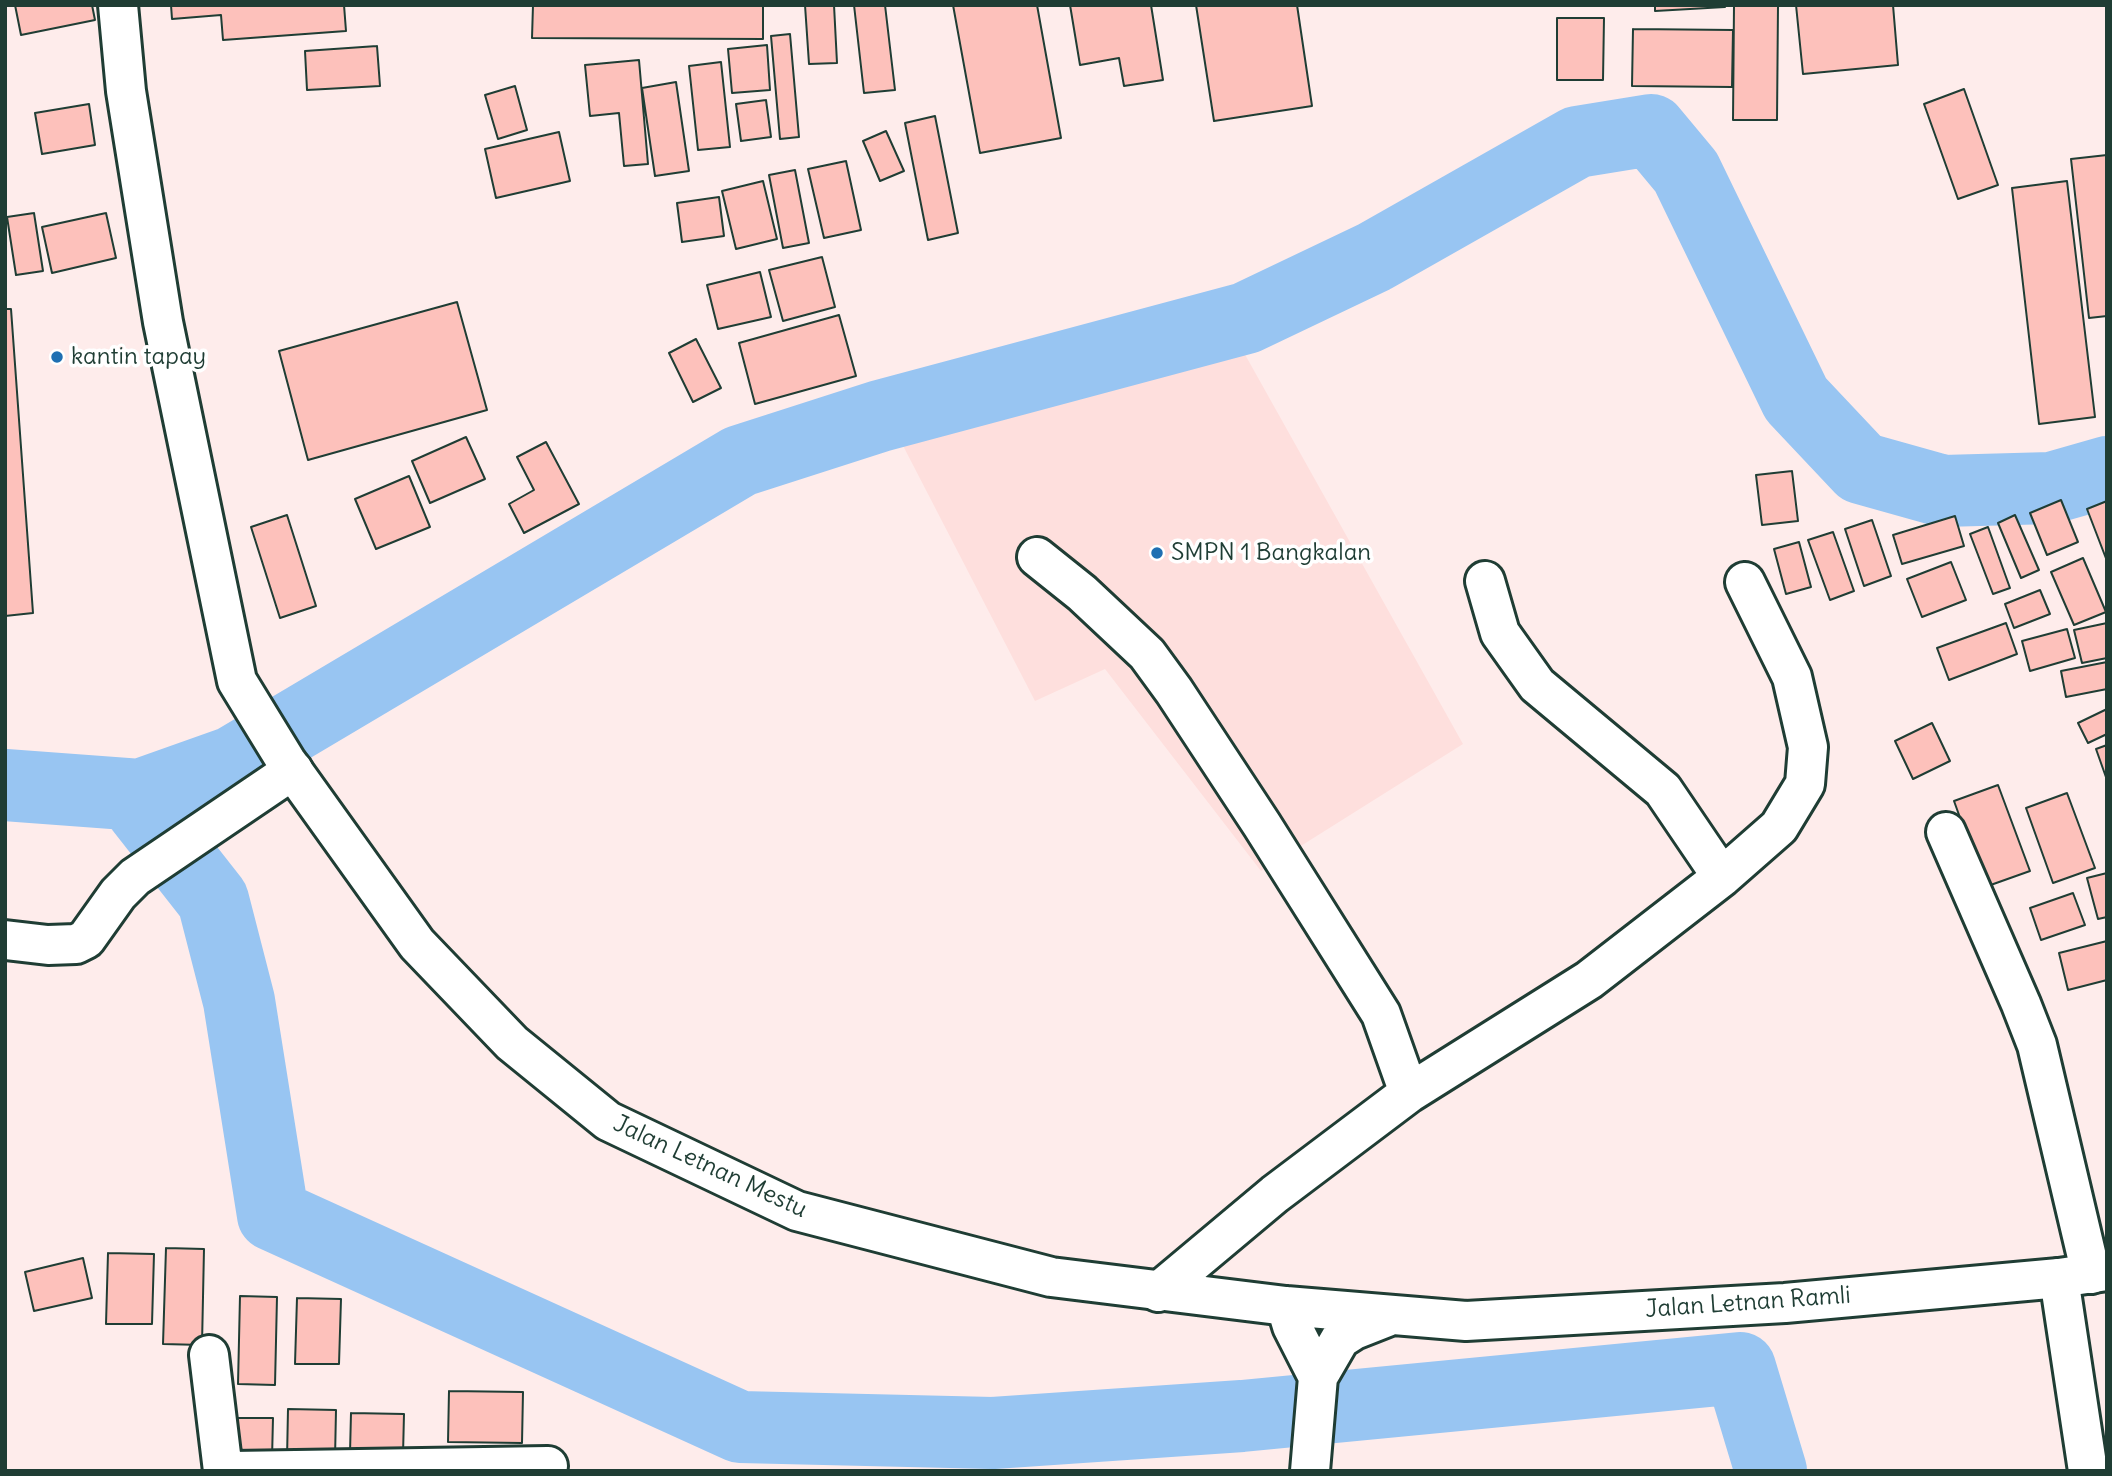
<!DOCTYPE html>
<html>
<head>
<meta charset="utf-8">
<style>
	body { margin:0 }
	#map { position:relative; width:2112px; height:1476px; overflow:hidden; background:#feeceb; font-family:Delius,sans-serif }
	canvas { display:block }
	.frame { position:absolute; inset:0; border:7px solid #1f3d34; pointer-events:none }
</style>
</head>
<body>
<div id="map">
<canvas width="2112" height="1476"></canvas>
<div class="frame"></div>
</div>
<script>
const g = document.querySelector('canvas').getContext('2d');
g.lineJoin = 'round';
function fillPath(path, color) { g.fillStyle = color; g.fill(path, 'evenodd'); }
const poly = rows => new Path2D(rows.map(r => 'M' + r).join(''));
function stroke(path, color, width, dash) { g.strokeStyle = color; g.lineWidth = width; g.lineCap = dash ? 'butt' : 'round'; g.setLineDash(dash || []); g.stroke(path); }
function label(font, color, halo, rows, align = 'center') {
  g.font = font + ' Delius,sans-serif'; g.lineWidth = 7; g.setLineDash([]); g.textBaseline = 'middle'; g.strokeStyle = halo; g.fillStyle = color; for (const [text, x, y, turn = 0] of rows) {
    g.save(); g.translate(x, y); g.rotate((+turn || 0) * Math.PI / 180); g.textAlign = isNaN(turn) ? turn : align; if (halo) g.strokeText(text, 0, 0); g.fillText(text, 0, 0); g.restore();
  }
}
const built = poly([
	[1238,342,1463,744,1261,871,1105,669,1035,701,898,436,1130,369]
]);
const river = poly([
	[5,785,140,795,233,762,740,461,880,416,1246,318,1374,257,1577,142,1651,130,1686,172,1796,399,1861,468,1943,491,2051,488,2107,472],
	[140,795,140,807,213,900,239,1001,273,1215,740,1427,993,1433,1242,1416,1740,1368,1771,1471]
]);
const building = poly([
	[15,5,92,5,95,20,21,35,15,5],
	[171,5,344,5,346,31,223,40,221,15,172,19,171,5],
	[533,5,763,5,763,39,532,38,533,5],
	[805,5,834,5,837,63,809,64,805,5],
	[854,5,885,5,895,90,864,93,854,5],
	[953,5,1037,5,1061,138,980,153,953,5],
	[1070,5,1151,5,1163,80,1124,86,1119,58,1080,65,1070,5],
	[1196,5,1297,5,1312,106,1214,121,1196,5],
	[1655,5,1725,5,1725,7,1655,11,1655,5],
	[1734,5,1778,5,1777,120,1733,120,1734,5],
	[1796,5,1893,5,1898,65,1803,74,1796,5],
	[1557,18,1604,18,1603,80,1557,80,1557,18],
	[1633,29,1733,30,1732,87,1632,86,1633,29],
	[790,34,799,137,780,139,771,36,790,34],
	[767,45,770,90,732,93,728,49,767,45],
	[377,46,380,86,307,90,305,51,377,46],
	[639,60,648,164,624,166,619,113,590,116,585,65,639,60],
	[721,62,730,147,698,150,689,66,721,62],
	[676,82,689,171,655,176,642,88,676,82],
	[515,86,527,130,498,139,485,95,515,86],
	[1964,89,1998,185,1958,199,1924,104,1964,89],
	[766,100,771,137,741,141,736,104,766,100],
	[89,104,95,145,42,154,35,113,89,104],
	[935,116,958,233,928,240,905,123,935,116],
	[886,131,904,171,880,181,863,141,886,131],
	[559,132,570,181,496,198,485,149,559,132],
	[2107,155,2107,316,2089,318,2071,159,2107,155],
	[846,161,861,230,824,238,808,169,846,161],
	[795,170,809,243,783,248,769,175,795,170],
	[763,181,777,239,736,249,722,191,763,181],
	[2067,181,2095,417,2039,424,2012,188,2067,181],
	[719,197,724,236,682,242,677,203,719,197],
	[34,213,43,271,16,275,7,217,34,213],
	[106,213,116,258,52,273,42,227,106,213],
	[822,257,835,307,783,321,769,270,822,257],
	[760,272,771,317,718,329,707,285,760,272],
	[457,302,487,410,308,460,279,351,457,302],
	[5,309,11,309,33,613,5,616,5,309],
	[839,315,856,376,755,404,739,343,839,315],
	[696,339,721,388,693,402,669,353,696,339],
	[466,437,485,479,430,503,412,461,466,437],
	[546,442,579,504,524,533,509,504,534,490,517,457,546,442],
	[1792,471,1798,521,1762,525,1756,475,1792,471],
	[409,476,430,527,376,549,355,499,409,476],
	[2061,500,2078,542,2047,555,2030,513,2061,500],
	[2107,501,2107,561,2087,509,2107,501],
	[287,515,316,606,280,618,251,527,287,515],
	[2015,515,2039,570,2021,578,1998,523,2015,515],
	[1955,516,1964,546,1902,564,1893,535,1955,516],
	[1872,520,1891,576,1864,586,1845,529,1872,520],
	[1988,527,2010,588,1993,594,1970,534,1988,527],
	[1833,532,1854,591,1830,600,1808,540,1833,532],
	[1799,542,1811,587,1786,594,1774,549,1799,542],
	[2083,558,2106,612,2074,625,2051,572,2083,558],
	[1951,562,1966,600,1922,617,1907,579,1951,562],
	[2040,590,2050,614,2014,628,2005,604,2040,590],
	[2006,623,2017,654,1949,680,1937,648,2006,623],
	[2107,623,2107,658,2082,663,2074,630,2107,623],
	[2067,629,2075,658,2030,671,2022,641,2067,629],
	[2107,662,2107,689,2066,697,2061,671,2107,662],
	[2107,709,2107,734,2088,743,2078,723,2107,709],
	[1932,723,1950,761,1913,779,1895,741,1932,723],
	[2107,745,2107,780,2096,749,2107,745],
	[1998,785,2030,871,1985,887,1954,801,1998,785],
	[2067,793,2095,868,2053,883,2026,808,2067,793],
	[2107,873,2107,917,2098,919,2087,878,2107,873],
	[2073,893,2085,925,2041,940,2030,908,2073,893],
	[2107,941,2107,980,2068,990,2059,953,2107,941],
	[166,1248,204,1249,202,1345,163,1344,166,1248],
	[108,1253,154,1254,152,1324,106,1324,108,1253],
	[83,1258,92,1298,34,1311,25,1272,83,1258],
	[240,1296,277,1297,275,1385,238,1384,240,1296],
	[297,1298,341,1299,339,1364,295,1364,297,1298],
	[449,1391,523,1392,522,1443,448,1442,449,1391],
	[288,1409,336,1410,335,1459,287,1459,288,1409],
	[351,1413,404,1414,403,1455,350,1453,351,1413],
	[233,1418,273,1418,272,1459,232,1458,233,1418]
]);
const minor = poly([
	[1037,557,1082,593,1147,654,1174,691,1262,825,1381,1014,1409,1093],
	[1485,581,1500,633,1537,685,1663,790,1722,877],
	[1946,832,2021,1004,2037,1045,2091,1274],
	[5,940,48,945,76,944,86,939,118,894,135,877,293,770],
	[2059,1278,2088,1471],
	[1158,1292,1275,1194,1409,1093,1589,980,1722,877,1779,827,1805,784,1808,747,1792,677,1745,582],
	[209,1355,223,1471],
	[233,1471,548,1466]
]);
const tertiary = poly([
	[118,5,126,91,163,322,237,681,286,761,417,944,512,1043,608,1121,797,1211,1051,1277,1286,1306,1466,1321,1785,1303,2059,1278,2107,1271],
	[1286,1306,1292,1326,1318,1377],
	[1310,1471,1318,1377,1340,1339,1354,1330,1387,1317]
]);
const markers = [
	[57,357,7,"#1f6fb2"],
	[1157,553,7,"#1f6fb2"]
];
const poiNames = [
	["kantin tapay",71,357],
	["SMPN 1 Bangkalan",1171,553]
];
const streetNames = [
	["Jalan Letnan Mestu",710,1167,25],
	["Jalan Letnan Ramli",1748,1303,-4]
];
fillPath(built, '#fedfdd');
stroke(river, '#98c5f2', 72);
fillPath(building, '#fdc1bb');
stroke(building, '#1f3d34', 2);
stroke(minor, '#1f3d34', 44);
stroke(tertiary, '#1f3d34', 44);
stroke(minor, '#fff', 38);
stroke(tertiary, '#fff', 38);
for (const [x, y, r, color] of markers) { const dot = new Path2D(); dot.arc(x, y, r, 0, 2 * Math.PI); g.fillStyle = color; g.fill(dot); stroke(dot, '#fff', 2.5); }
label('24px', '#1f3d34', '#fff', poiNames, 'left');
label('24px', '#1f3d34', '#fff', streetNames);
</script>
</body>
</html>
